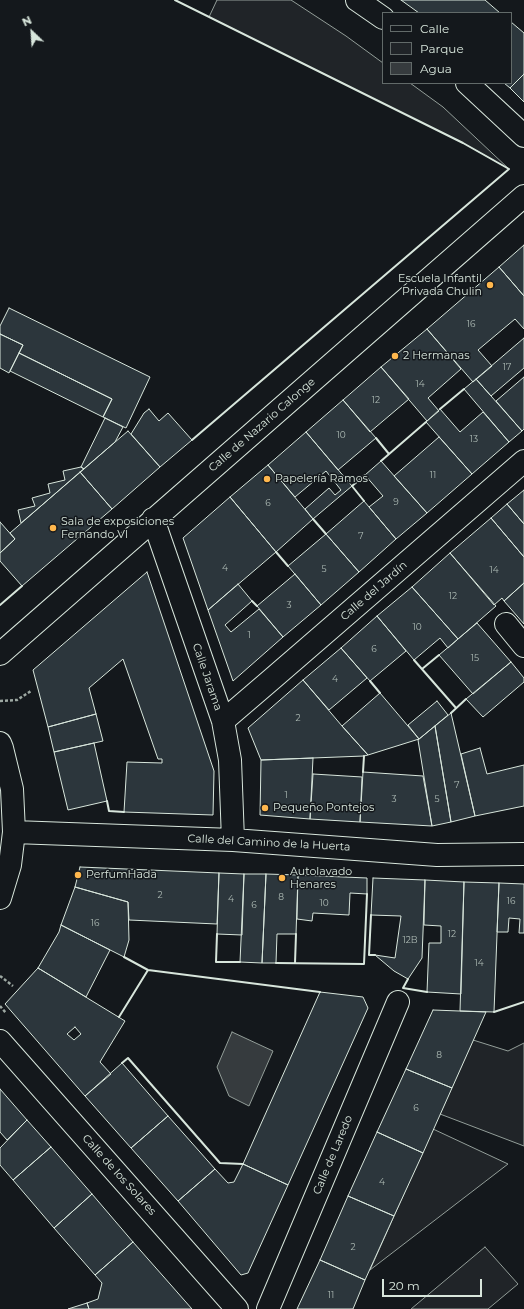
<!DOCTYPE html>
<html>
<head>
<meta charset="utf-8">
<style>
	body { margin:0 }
	#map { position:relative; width:524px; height:1309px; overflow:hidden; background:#14181c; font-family:Montserrat,sans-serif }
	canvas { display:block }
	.legend { position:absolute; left:382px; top:12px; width:130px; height:72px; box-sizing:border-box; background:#14181c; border:1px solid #626a69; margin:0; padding:5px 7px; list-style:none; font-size:12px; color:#d8e6dc }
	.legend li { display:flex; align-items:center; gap:8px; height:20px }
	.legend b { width:20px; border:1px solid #626a69 }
	.north { position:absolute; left:12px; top:12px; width:40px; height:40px; -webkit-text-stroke:3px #14181c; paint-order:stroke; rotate:335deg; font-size:11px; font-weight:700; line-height:16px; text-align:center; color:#d8e6dc }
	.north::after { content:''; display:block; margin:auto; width:14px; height:18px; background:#d8e6dc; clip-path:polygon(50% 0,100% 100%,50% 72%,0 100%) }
	.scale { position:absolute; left:382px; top:1279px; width:100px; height:18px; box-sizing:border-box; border:2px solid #d8e6dc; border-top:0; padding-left:5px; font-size:12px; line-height:14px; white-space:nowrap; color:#d8e6dc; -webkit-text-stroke:3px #14181c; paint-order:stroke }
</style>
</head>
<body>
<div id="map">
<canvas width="524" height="1309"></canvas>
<ul class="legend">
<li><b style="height:5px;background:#14181c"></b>Calle</li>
<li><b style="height:11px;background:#202428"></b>Parque</li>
<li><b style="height:11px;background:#363b3e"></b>Agua</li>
</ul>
<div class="north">N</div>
<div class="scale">20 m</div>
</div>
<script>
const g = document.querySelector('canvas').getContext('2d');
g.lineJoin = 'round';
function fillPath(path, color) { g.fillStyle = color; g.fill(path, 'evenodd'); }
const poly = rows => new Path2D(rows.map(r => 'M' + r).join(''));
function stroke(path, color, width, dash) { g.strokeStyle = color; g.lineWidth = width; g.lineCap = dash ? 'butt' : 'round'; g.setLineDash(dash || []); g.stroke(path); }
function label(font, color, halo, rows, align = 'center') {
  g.font = font + ' Montserrat,sans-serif'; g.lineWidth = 3; g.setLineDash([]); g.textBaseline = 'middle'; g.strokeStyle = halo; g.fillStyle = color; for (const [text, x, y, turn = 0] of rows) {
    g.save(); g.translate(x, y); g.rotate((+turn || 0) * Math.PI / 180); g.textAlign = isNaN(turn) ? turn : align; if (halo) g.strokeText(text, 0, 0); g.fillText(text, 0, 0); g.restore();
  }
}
const green = poly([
	[217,0,291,0,346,36,383,63,383,83,410,83,443,107,509,169,463,143,209,17,217,0],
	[473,1040,508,1051,524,1043,524,1146,440,1114,473,1040],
	[433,1129,508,1164,370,1270,394,1216,433,1129],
	[485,1247,518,1284,488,1309,411,1309,485,1247]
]);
const water = poly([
	[232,1032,273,1051,249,1106,229,1096,217,1067,232,1032]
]);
const building = poly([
	[401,0,485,0,500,13,419,13,401,0],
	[511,22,524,33,524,74,510,88,504,83,511,83,511,22],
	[524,74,524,102,510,88,524,74],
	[524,245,524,296,499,267,524,245],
	[499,267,524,296,524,329,515,319,478,350,492,366,473,382,427,329,499,267],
	[9,308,150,377,126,428,103,417,112,399,19,353,23,345,0,334,0,326,9,308],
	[427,329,461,369,428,398,439,411,427,421,381,367,427,329],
	[0,334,23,345,9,373,0,368,0,334],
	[524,338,524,368,491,396,476,379,524,338],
	[19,353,112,399,103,417,10,371,19,353],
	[381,367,409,399,370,432,343,400,381,367],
	[524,377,524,429,522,431,496,401,524,377],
	[476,379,522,431,509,442,464,389,476,379],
	[343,400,376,438,338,470,306,432,343,400],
	[149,409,159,421,168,413,192,440,160,467,131,434,144,413,149,409],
	[440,409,460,432,483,412,509,442,472,474,426,422,440,409],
	[105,418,123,427,115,442,84,469,81,467,105,418],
	[128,431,160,467,112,509,80,472,128,431],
	[306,432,352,486,313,519,305,509,329,488,335,495,341,490,326,471,295,497,268,465,306,432],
	[439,437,472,474,427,513,394,476,439,437],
	[381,461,427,513,396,539,369,507,383,496,365,475,381,461],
	[268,465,313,519,276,552,230,497,268,465],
	[81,467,84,469,21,523,18,510,35,506,32,498,50,493,48,484,65,480,63,471,81,467],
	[80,472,112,509,22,586,0,561,0,553,15,539,10,533,80,472],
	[524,490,524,524,507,504,524,490],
	[230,497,276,552,208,610,183,538,230,497],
	[364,501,396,539,359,572,326,534,364,501],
	[507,504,524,524,524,557,491,518,507,504],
	[491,518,524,557,524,583,504,601,502,598,494,605,450,553,491,518],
	[0,522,15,539,0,553,0,522],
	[326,534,359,572,321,605,288,566,326,534],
	[450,553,496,606,458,639,412,587,450,553],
	[147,572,214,771,213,815,124,812,127,762,162,763,162,759,158,759,123,659,89,688,96,714,48,727,33,670,147,572],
	[295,574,321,605,283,637,257,606,295,574],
	[524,583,524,624,504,601,524,583],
	[238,584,252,601,225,625,231,632,259,609,283,637,233,681,208,610,238,584],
	[412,587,458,639,448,648,440,638,414,660,377,616,412,587],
	[377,616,406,651,370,681,341,648,377,616],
	[477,623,511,662,473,694,439,655,477,623],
	[341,648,367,678,329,710,303,680,341,648],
	[511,662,524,678,524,682,483,717,466,699,511,662],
	[303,680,342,726,368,755,364,756,261,760,248,728,303,680],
	[380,693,419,739,368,755,342,726,380,693],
	[437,701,448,715,419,739,408,725,437,701],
	[451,713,475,816,451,822,435,726,451,713],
	[96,714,103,741,54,752,48,727,96,714],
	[435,726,451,822,432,826,418,740,435,726],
	[94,743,107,801,68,810,54,752,94,743],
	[480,748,487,774,524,765,524,806,475,816,461,754,480,748],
	[313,758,310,819,260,815,261,760,313,758],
	[363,772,423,776,432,826,360,822,363,772],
	[313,774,362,777,360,822,310,819,313,774],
	[80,867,219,873,217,924,129,920,128,902,75,887,80,867],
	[219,873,244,874,242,935,217,934,219,873],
	[244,874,266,874,262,963,240,962,244,874],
	[266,874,298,875,296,934,277,934,276,963,262,963,266,874],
	[298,875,367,878,367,894,350,893,349,915,313,913,312,921,297,919,298,875],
	[373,878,425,880,422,958,408,979,394,971,375,955,395,958,401,916,371,915,373,878],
	[425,880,464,882,461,994,427,992,429,943,441,943,441,926,424,925,425,880],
	[464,882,499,883,494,1012,460,1011,464,882],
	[499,883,524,884,524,933,519,933,520,919,509,918,508,932,497,932,499,883],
	[75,887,128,902,129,940,124,957,61,925,75,887],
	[61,925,110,950,86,997,38,968,59,932,61,925],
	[38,968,125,1021,100,1062,111,1074,85,1096,5,1004,38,968],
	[75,1027,81,1034,74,1040,67,1034,75,1027],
	[320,992,363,997,368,1008,288,1185,243,1164,320,992],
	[433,1010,486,1012,452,1088,406,1069,433,1010],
	[122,1063,168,1116,131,1148,85,1096,122,1063],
	[406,1069,452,1088,423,1153,377,1132,406,1069],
	[0,1089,27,1120,7,1140,0,1132,0,1089],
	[168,1116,215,1169,178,1201,131,1148,168,1116],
	[27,1120,51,1147,13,1180,0,1165,0,1148,27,1120],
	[377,1132,423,1153,394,1216,348,1196,377,1132],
	[51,1147,92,1194,54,1228,13,1180,51,1147],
	[243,1164,288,1185,248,1273,241,1275,178,1201,215,1169,228,1183,234,1182,243,1164],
	[92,1194,133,1242,95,1275,54,1228,92,1194],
	[348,1196,394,1216,365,1280,320,1260,348,1196],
	[133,1242,163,1276,192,1309,89,1309,87,1303,98,1299,102,1283,95,1275,133,1242],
	[320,1260,365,1280,353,1309,297,1309,320,1260],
	[87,1303,89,1309,68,1309,87,1303]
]);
const path = poly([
	[0,701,17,700,31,691],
	[0,976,13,986],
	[0,1006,6,1013]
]);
const minor = poly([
	[357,0,383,18],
	[467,83,524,136],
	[153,519,223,721,230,760,233,840],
	[506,624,524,646],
	[0,654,524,196],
	[223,721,272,679,524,461],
	[0,743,2,748,12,789,14,832,10,865,0,898],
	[14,832,233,840,437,855,524,854],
	[0,1041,237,1309],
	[268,1309,398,1002]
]);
const wall = poly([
	[175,0,463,143,509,169,192,440],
	[440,409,464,389],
	[376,438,389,454],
	[381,461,426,422],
	[364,501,352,486,365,475],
	[313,519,326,534],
	[276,552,288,566],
	[252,601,257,606],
	[0,605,22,586],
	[414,660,456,708],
	[422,669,439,655],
	[370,681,380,693],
	[451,713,466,699],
	[363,772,364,756],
	[107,801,109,811,124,812],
	[371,915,369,955,375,955],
	[217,934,216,962,240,962],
	[124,957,148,970,320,992],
	[276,963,364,964,367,894],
	[295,963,296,934],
	[408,979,403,988,427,992],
	[494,1012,524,1002],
	[119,1017,148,970],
	[122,1063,128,1058,220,1163,243,1164]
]);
const markers = [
	[490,285,4,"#ffb74d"],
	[395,356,4,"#ffb74d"],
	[267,479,4,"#ffb74d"],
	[53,528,4,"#ffb74d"],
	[265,808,4,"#ffb74d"],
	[78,875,4,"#ffb74d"],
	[282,878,4,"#ffb74d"]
];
const numberNames = [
	["16",471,324],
	["17",507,367],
	["14",420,384],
	["12",376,400],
	["10",341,435],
	["13",474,439],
	["11",433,475],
	["9",396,502],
	["6",268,503],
	["7",361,536],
	["4",225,568],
	["5",324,569],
	["14",494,570],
	["12",453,596],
	["3",289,605],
	["10",417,627],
	["1",249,635],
	["6",374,649],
	["15",475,658],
	["4",335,679],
	["2",298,718],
	["7",457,785],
	["1",286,795],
	["3",394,799],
	["5",437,799],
	["2",160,895],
	["8",281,897],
	["4",231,899],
	["16",511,901],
	["10",324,903],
	["6",254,905],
	["16",95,923],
	["12",452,934],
	["12B",410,940],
	["14",479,963],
	["8",439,1055],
	["6",416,1108],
	["4",382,1182],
	["2",353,1247],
	["11",331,1295]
];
const poiNames = [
	["Escuela Infantil",482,279,"right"],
	["Privada Chulin",482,292,"right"],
	["2 Hermanas",403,356],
	["Papelería Ramos",275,479],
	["Sala de exposiciones",61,522],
	["Fernando VI",61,535],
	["Pequeño Pontejos",273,808],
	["Autolavado",290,872],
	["Henares",290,885],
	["PerfumHada",86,875]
];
const streetNames = [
	["Calle de Nazario Calonge",262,425,-41],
	["Calle del Jardín",374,591,-41],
	["Calle Jarama",207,677,71],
	["Calle del Camino de la Huerta",269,843,3],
	["Calle de Laredo",333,1155,-67],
	["Calle de los Solares",119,1175,48]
];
fillPath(green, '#202428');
stroke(green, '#939e99', 1);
fillPath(water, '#363b3e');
stroke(water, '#939e99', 1);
fillPath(building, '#2c363c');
stroke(building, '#d8e6dc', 1);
stroke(minor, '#d8e6dc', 24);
stroke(path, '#9da8a2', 2.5, [3, 2]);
stroke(minor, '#14181c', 22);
stroke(wall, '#d8e6dc', 2);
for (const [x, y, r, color] of markers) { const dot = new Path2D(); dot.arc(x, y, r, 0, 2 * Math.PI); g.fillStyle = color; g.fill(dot); stroke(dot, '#14181c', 1.5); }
label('9px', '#adbab4', null, numberNames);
label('11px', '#d8e6dc', '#14181c', poiNames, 'left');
label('11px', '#d8e6dc', '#14181c', streetNames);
</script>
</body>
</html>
